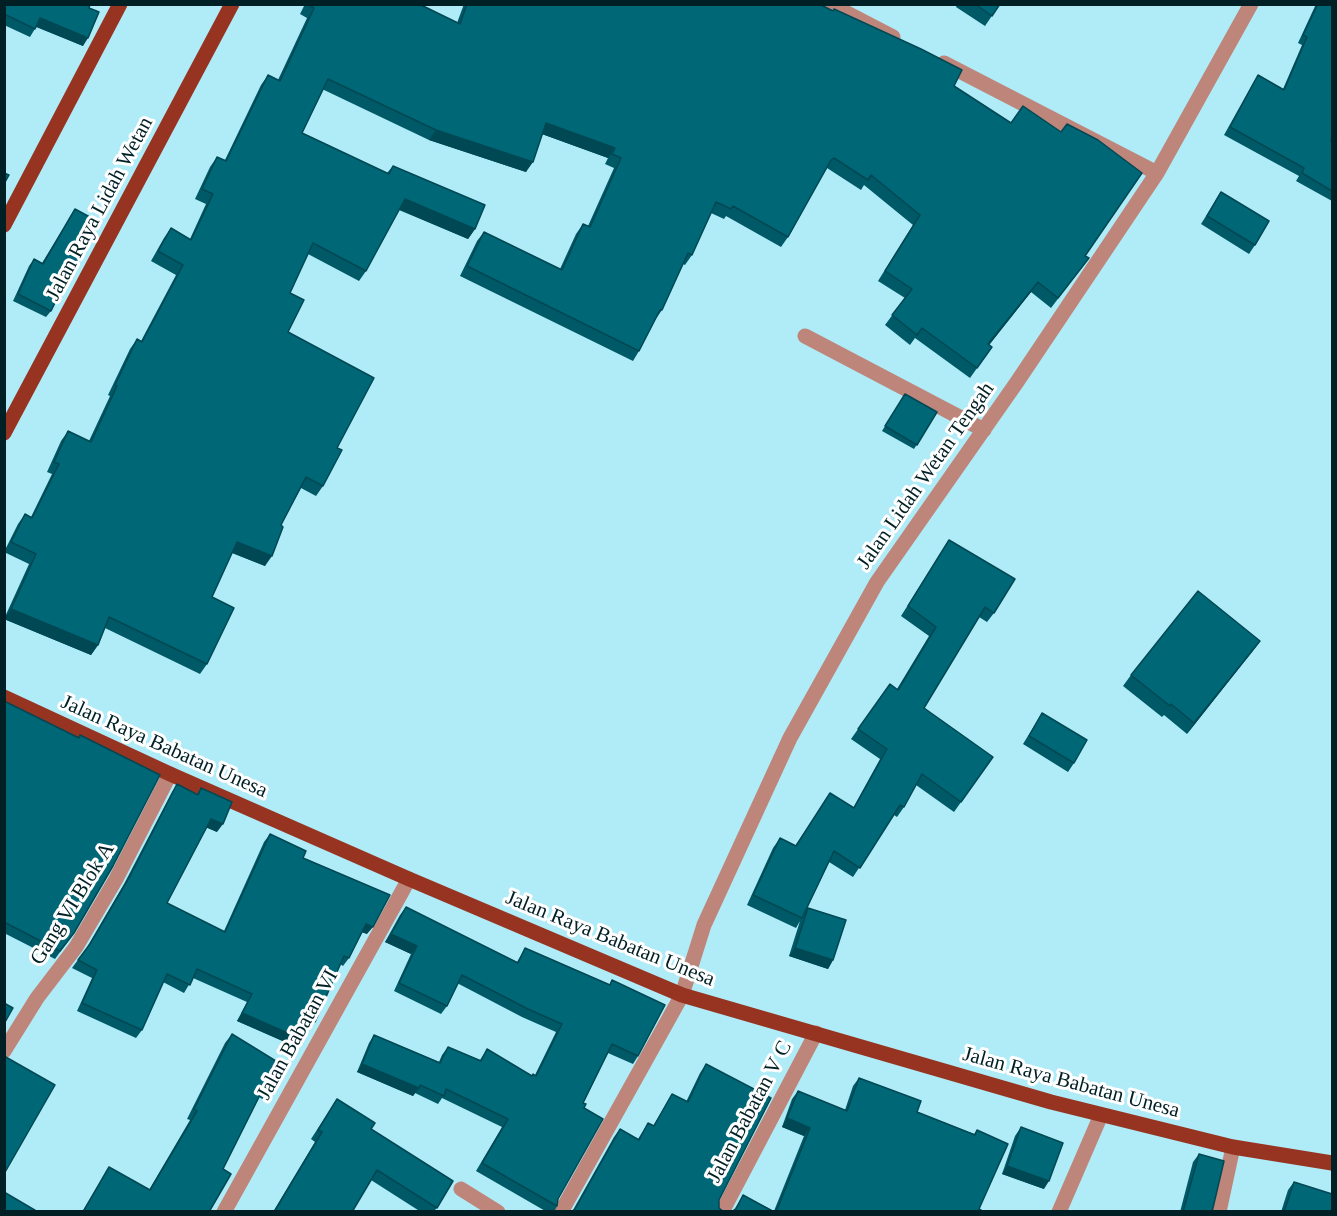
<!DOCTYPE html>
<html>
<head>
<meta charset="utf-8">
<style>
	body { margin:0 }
	#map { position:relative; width:1337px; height:1216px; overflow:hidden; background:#b0ebf8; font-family:"Times New Roman",serif }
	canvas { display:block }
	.frame { position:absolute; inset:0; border:6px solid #002026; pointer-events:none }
</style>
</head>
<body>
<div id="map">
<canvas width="1337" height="1216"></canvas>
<div class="frame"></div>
</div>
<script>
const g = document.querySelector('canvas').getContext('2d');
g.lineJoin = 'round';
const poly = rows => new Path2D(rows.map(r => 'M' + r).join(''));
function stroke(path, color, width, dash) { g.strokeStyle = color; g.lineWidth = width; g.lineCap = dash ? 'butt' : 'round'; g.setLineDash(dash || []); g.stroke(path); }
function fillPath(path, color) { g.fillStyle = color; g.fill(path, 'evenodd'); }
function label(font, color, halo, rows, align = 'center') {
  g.font = font + ' "Times New Roman",serif'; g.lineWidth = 6; g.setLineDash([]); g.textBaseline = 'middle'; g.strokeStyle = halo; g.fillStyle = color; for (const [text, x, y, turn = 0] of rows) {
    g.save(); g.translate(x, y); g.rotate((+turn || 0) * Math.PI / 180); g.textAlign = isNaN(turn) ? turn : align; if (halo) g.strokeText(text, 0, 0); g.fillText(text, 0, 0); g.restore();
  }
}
const minor = poly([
	[825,4,841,10,893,37],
	[944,63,1157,173],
	[805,336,984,430],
	[4,1051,37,998,76,947,116,879,170,774],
	[461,1189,498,1212],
	[224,1212,409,879],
	[561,1212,682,995,704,925,790,738,877,582,1017,382,1157,173,1251,4],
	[722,1212,816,1033],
	[1059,1212,1101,1115],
	[1219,1212,1233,1147]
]);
const major = poly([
	[4,225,120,4],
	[4,433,232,4],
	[4,697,170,774,409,879,682,995,1051,1102,1233,1147,1332,1163]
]);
const wall = poly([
	[4,4,89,8,83,46,36,27,30,37,4,25],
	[305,4,419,4,457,23,464,4,819,4,954,86,1085,256,1089,258,1051,308,1031,292,989,345,992,347,970,378,915,338,910,345,885,325,905,298,878,281,913,225,864,185,861,190,827,168,788,237,781,247,726,216,724,219,711,213,692,255,685,265,683,264,662,310,655,320,639,351,633,361,460,276,477,241,484,232,560,269,576,234,583,224,588,226,614,168,605,164,608,158,542,134,526,172,429,140,322,89,302,133,387,173,393,166,475,229,468,239,399,210,366,271,359,281,308,254,290,293,288,332,337,448,323,486,316,496,301,488,281,525,265,566,232,553,212,597,207,664,200,674,105,628,98,645,91,655,4,619,29,564,4,552,18,524,25,514,31,517,52,474,47,472,61,441,68,431,89,441,110,396,108,395,130,349,137,339,141,341,176,275,151,261,164,238,171,228,190,239,206,204,195,199,210,167,217,157,225,160,261,85,268,75,278,80,307,18,300,14],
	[957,4,1000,4,985,26,956,7],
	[1316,4,1332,4,1331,141,1332,142,1332,201,1296,181,1299,176,1224,135,1253,83,1258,75,1283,89,1302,45,1298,43],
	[1221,192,1255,245,1249,254,1201,224],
	[75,209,70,272,51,311,46,317,13,301,29,266,34,259,42,263],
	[905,394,937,412,914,449,882,431],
	[949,540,994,613,987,622,979,617,924,708,993,757,954,812,916,785,904,807,897,817,894,815,853,877,829,862,806,910,833,960,828,969,789,956,800,921,796,928,747,905,773,848,780,838,795,846,830,793,853,808,880,759,851,739,890,684,897,689,929,636,901,616],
	[1260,641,1187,734,1164,715,1162,717,1123,686,1131,675],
	[4,701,74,933,55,959,4,933],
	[1042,713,1074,763,1068,772,1023,744],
	[177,784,197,794,201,788,217,832,206,827,167,903,224,931,264,842,270,834,303,858,367,934,362,932,349,958,343,966,340,964,309,1030,305,1028,294,1046,237,1021,247,1002,193,978,184,993,163,982,142,1030,136,1038,77,1011,92,978,72,968,86,949,124,884,172,792],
	[406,907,517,962,525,948,609,985,612,980,638,1056,633,1064,608,1053,583,1103,584,1108,558,1199,557,1206,554,1212,547,1212,476,1171,502,1127,442,1098,438,1104,415,1093,413,1096,357,1072,369,1043,374,1035,439,1062,442,1055,448,1047,480,1060,487,1049,532,1076,535,1075,556,1032,522,1017,457,983,447,1006,441,1014,394,991,411,954,385,942,400,915],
	[232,1034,271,1091,264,1100,259,1097,223,1169,209,1212,82,1212,109,1167,149,1190,190,1120,187,1119,225,1043],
	[706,1064,771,1098,573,1210,614,1137,620,1129,638,1139,648,1123,653,1126,672,1094,686,1102,700,1073],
	[859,1078,917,1112,974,1134,977,1130,979,1209,984,1212,731,1212,734,1210,743,1195,774,1211,804,1136,782,1127,792,1099,798,1091,845,1110,853,1086],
	[337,1099,371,1129,453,1181,434,1212,421,1212,371,1180,352,1212,273,1212,315,1142,311,1139],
	[1021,1127,1044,1189,1002,1174,1015,1136],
	[1199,1154,1212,1212,1180,1212,1193,1162],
	[1294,1182,1332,1212,1281,1212,1288,1190]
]);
const shadedWall = poly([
	[40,18,88,38,83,46,35,26],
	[546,123,615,148,608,158,539,133],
	[436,130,533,162,526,172,429,140],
	[405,199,475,229,468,239,398,209],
	[1038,282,1031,292,982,354,988,344],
	[237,542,272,556,265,566,230,552],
	[11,609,98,645,91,655,4,619],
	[1260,641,1252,652,1187,734,1194,723],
	[211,819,223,824,217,832,205,827],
	[366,924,373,927,367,934,361,932],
	[391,934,417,946,411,954,385,942],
	[795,948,833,960,828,969,789,956],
	[242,1013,299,1038,294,1046,237,1021],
	[309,1020,315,1022,309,1030,304,1028],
	[362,1064,419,1088,413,1096,357,1072],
	[787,1118,810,1128,804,1136,782,1127],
	[1007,1166,1049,1181,1044,1189,1002,1174]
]);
const building = poly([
	[4,4,90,4,89,8,99,12,88,38,40,18,35,29,4,14,4,4],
	[307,4,419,4,460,24,467,4,819,4,833,11,834,9,921,49,962,70,954,86,1011,123,1023,106,1061,132,1067,124,1098,140,1142,173,1085,256,1089,258,1058,298,1038,282,988,344,992,347,977,368,922,328,917,335,892,315,912,289,885,271,920,215,871,175,868,180,834,158,831,160,788,237,733,206,731,209,716,202,692,255,688,253,662,310,660,310,639,351,467,266,484,232,562,270,583,224,590,227,621,158,612,154,615,148,546,123,533,162,436,130,328,79,302,133,389,174,393,166,485,205,475,229,405,199,366,271,313,243,290,293,304,300,288,332,374,378,337,448,342,450,323,486,306,477,281,525,283,527,272,556,237,542,212,597,234,608,207,664,109,617,98,645,11,609,36,554,11,542,25,514,32,518,59,464,54,462,68,431,91,442,117,386,115,385,137,339,142,342,183,265,158,251,171,228,191,240,213,194,202,189,217,157,226,161,268,75,280,81,314,8,307,4],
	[975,4,1000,4,992,16,975,4],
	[1318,4,1332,4,1332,139,1331,141,1332,142,1332,191,1302,173,1304,168,1230,127,1258,75,1284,90,1307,37,1303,35,1318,4],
	[4,173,9,175,4,184,4,173],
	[1221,192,1269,221,1255,245,1207,216,1221,192],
	[75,209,99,222,70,272,51,311,18,294,34,259,43,264,75,209],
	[905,394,937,412,917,445,885,426,905,394],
	[949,540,1015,579,994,613,985,607,924,708,993,757,961,802,922,774,904,807,900,805,860,868,834,851,802,918,753,895,780,838,796,846,830,793,854,808,887,749,858,729,890,684,898,690,936,627,908,606,949,540],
	[1198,591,1260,641,1194,723,1171,704,1170,706,1131,675,1198,591],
	[4,701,79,738,80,735,160,775,113,866,74,933,60,951,4,922,4,701],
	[1042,713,1087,740,1074,763,1029,736,1042,713],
	[177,784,198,795,201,788,232,802,223,824,211,819,167,903,225,932,270,834,306,851,303,858,390,895,373,927,366,924,349,958,344,956,315,1022,309,1020,299,1038,242,1013,252,994,197,969,190,985,167,974,142,1030,82,1003,97,970,78,960,90,944,130,876,177,784],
	[406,907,518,963,525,948,610,985,612,980,665,1005,638,1056,612,1044,583,1103,586,1104,584,1108,603,1119,558,1199,557,1206,482,1163,508,1119,446,1089,444,1096,420,1085,419,1088,362,1064,374,1035,440,1063,448,1047,481,1061,487,1049,532,1076,533,1074,536,1076,562,1024,528,1009,462,975,447,1006,399,983,417,946,391,934,406,907],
	[808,908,846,920,833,960,795,948,808,908],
	[4,1003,13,1008,4,1024,4,1003],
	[232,1034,284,1066,271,1091,264,1087,223,1169,231,1174,209,1212,83,1212,109,1167,150,1190,197,1111,194,1109,232,1034],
	[4,1056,55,1085,4,1174,4,1056],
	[706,1064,771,1098,719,1200,719,1208,724,1212,571,1212,575,1209,620,1129,639,1140,648,1123,654,1126,672,1094,688,1102,706,1064],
	[859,1078,921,1101,917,1112,975,1135,977,1130,1008,1144,979,1209,984,1212,776,1212,810,1128,787,1118,798,1091,847,1111,859,1078],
	[337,1099,375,1123,371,1129,453,1181,437,1208,377,1170,352,1212,274,1212,322,1132,318,1130,337,1099],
	[1021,1127,1063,1143,1049,1181,1007,1166,1021,1127],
	[1199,1154,1224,1161,1212,1212,1183,1212,1199,1154],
	[1294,1182,1332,1194,1332,1212,1284,1212,1294,1182],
	[4,1192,38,1212,4,1212,4,1192],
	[743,1195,774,1212,731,1212,736,1209,743,1195]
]);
const streetNames = [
	["Jalan Raya Lidah Wetan",100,209,-62],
	["Jalan Lidah Wetan Tengah",926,476,-55],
	["Jalan Raya Babatan Unesa",164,747,24],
	["Gang VI Blok A",73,904,-58],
	["Jalan Raya Babatan Unesa",610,939,22],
	["Jalan Babatan VI",298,1035,-61],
	["Jalan Raya Babatan Unesa",1071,1083,15],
	["Jalan Babatan V C",750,1112,-62]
];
stroke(minor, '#be867a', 15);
stroke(major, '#963421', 15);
fillPath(wall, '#005966');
fillPath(shadedWall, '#004853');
fillPath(building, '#006777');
stroke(building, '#004853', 1.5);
label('21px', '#002026', '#fff', streetNames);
</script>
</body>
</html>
